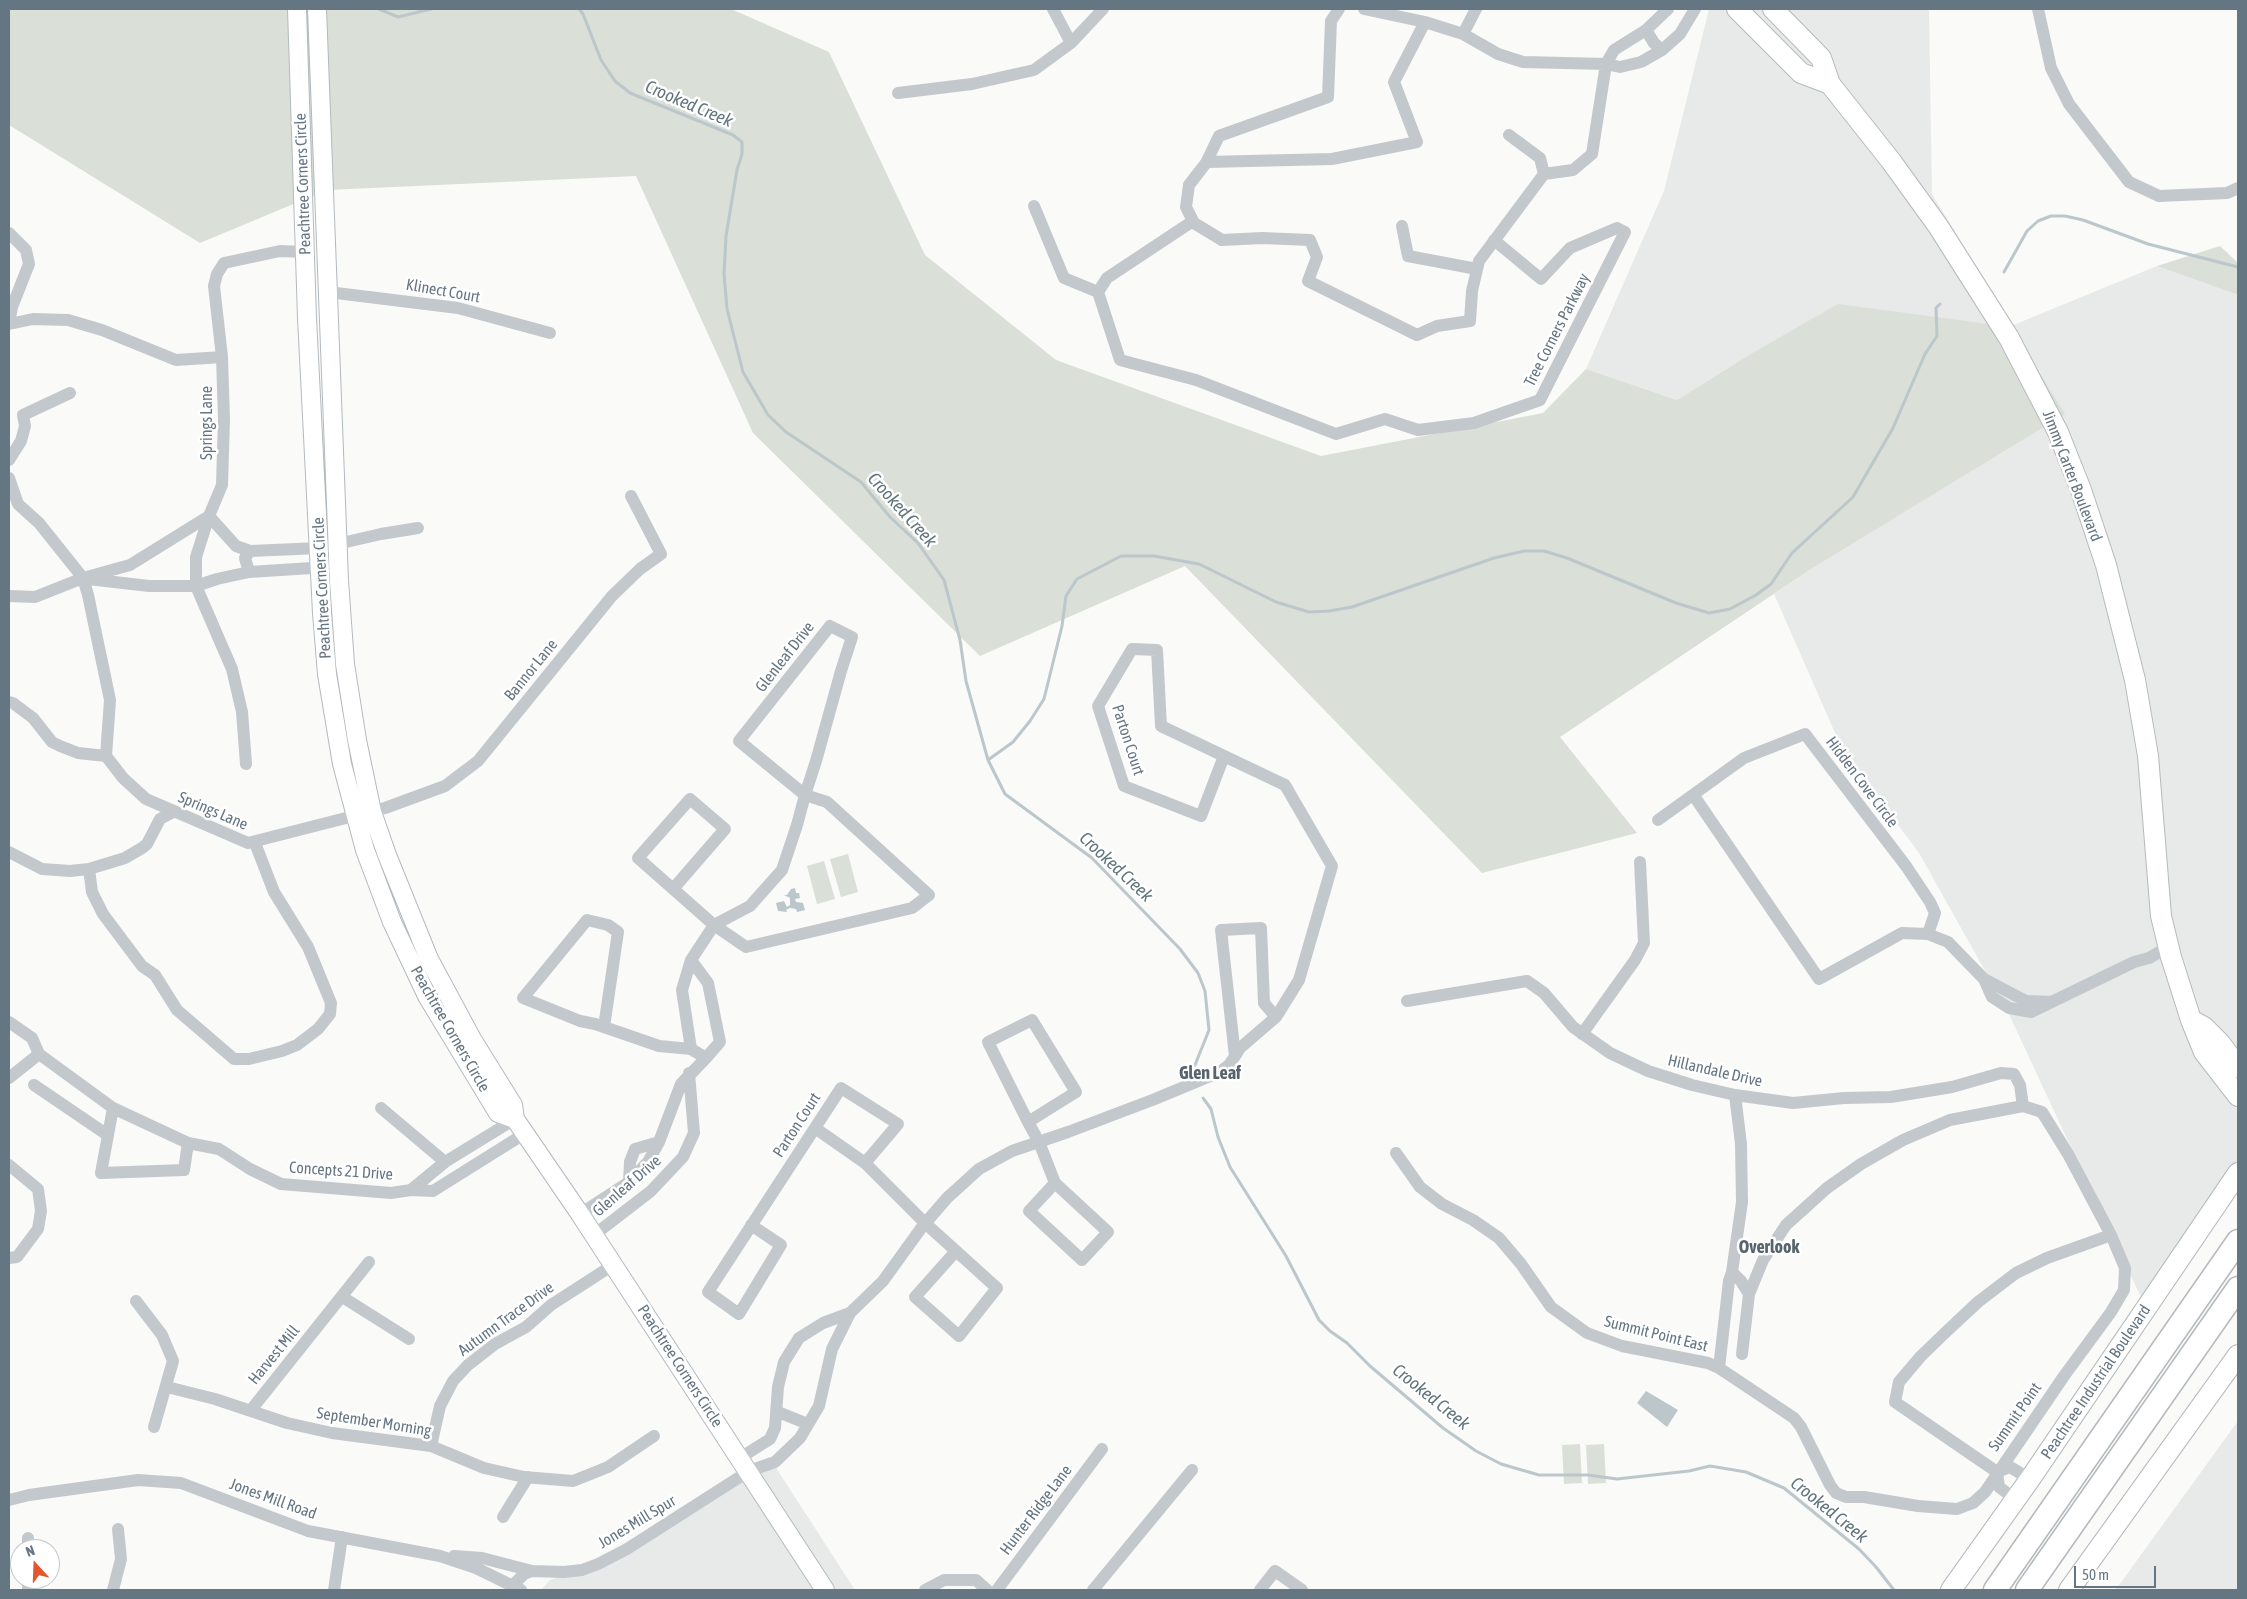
<!DOCTYPE html>
<html>
<head>
<meta charset="utf-8">
<style>
	body { margin:0 }
	#map { position:relative; width:2247px; height:1599px; overflow:hidden; background:#fafaf8; font-family:"Asap Condensed",sans-serif }
	canvas { display:block }
	.frame { position:absolute; inset:0; border:10px solid #657683; pointer-events:none }
	.north { position:absolute; left:10px; top:1539px; width:50px; height:50px; box-sizing:border-box; background:#fff; border:1px solid #c1c8cd; border-radius:50%; rotate:340deg; font-size:14px; font-weight:700; line-height:20px; text-align:center; color:#657683 }
	.north::after { content:''; display:block; margin:auto; width:18px; height:22px; background:#e4572e; clip-path:polygon(50% 0,100% 100%,50% 72%,0 100%) }
	.scale { position:absolute; left:2074px; top:1566px; width:82px; height:22px; box-sizing:border-box; border:2px solid #657683; border-top:0; padding-left:6px; font-size:15px; line-height:18px; white-space:nowrap; color:#657683; -webkit-text-stroke:4px #fff; paint-order:stroke }
</style>
</head>
<body>
<div id="map">
<canvas width="2247" height="1599"></canvas>
<div class="frame"></div>
<div class="north">N</div>
<div class="scale">50 m</div>
</div>
<script>
const g = document.querySelector('canvas').getContext('2d');
g.lineJoin = 'round';
function fillPath(path, color) { g.fillStyle = color; g.fill(path, 'evenodd'); }
const poly = rows => new Path2D(rows.map(r => 'M' + r).join(''));
function stroke(path, color, width, dash) { g.strokeStyle = color; g.lineWidth = width; g.lineCap = dash ? 'butt' : 'round'; g.setLineDash(dash || []); g.stroke(path); }
function label(font, color, halo, rows, align = 'center') {
  g.font = font + ' "Asap Condensed",sans-serif'; g.lineWidth = 5; g.setLineDash([]); g.textBaseline = 'middle'; g.strokeStyle = halo; g.fillStyle = color; for (const [text, x, y, turn = 0] of rows) {
    g.save(); g.translate(x, y); g.rotate((+turn || 0) * Math.PI / 180); g.textAlign = isNaN(turn) ? turn : align; if (halo) g.strokeText(text, 0, 0); g.fillText(text, 0, 0); g.restore();
  }
}
const built = poly([
	[1709,9,1929,9,1932,194,2011,326,2157,266,2238,295,2238,1166,2145,1306,2007,1010,1919,853,1843,751,1774,594,1814,567,1839,304,1752,353,1677,400,1586,369,1664,191],
	[2238,1421,2238,1590,2115,1590,2122,1581],
	[769,1457,855,1590,541,1590,550,1580,632,1551]
]);
const green = poly([
	[9,9,731,9,829,52,925,255,1056,360,1321,456,1543,413,1586,369,1677,400,1752,353,1838,304,2011,327,2065,414,1814,567,1560,737,1637,833,1482,873,1185,566,980,656,753,433,636,176,327,190,200,243,9,125],
	[2220,246,2238,263,2238,295,2157,266],
	[848,854,858,892,841,897,830,859],
	[824,861,835,899,817,904,807,866],
	[1580,1444,1582,1483,1564,1484,1562,1445],
	[1604,1444,1606,1483,1588,1484,1586,1445]
]);
const water = poly([
	[795,888,796,893,799,893,800,898,795,899,796,902,803,903,805,910,797,912,796,909,790,908,786,910,787,912,778,911,776,903,784,901,787,907,790,905,790,898,784,895,787,895,791,889],
	[1646,1391,1678,1410,1667,1427,1637,1403]
]);
const stream = poly([
	[379,9,398,17,431,9],
	[579,9,583,14,601,60,615,81,630,93,733,135,742,142,742,154,737,170,726,236,724,274,727,309,743,372,768,415,786,432,861,482,890,517,918,543,944,580,960,640,966,681,988,760,1005,794,1092,858,1180,949,1198,973,1205,991,1209,1030,1193,1070],
	[2004,272,2027,231,2038,221,2051,216,2065,216,2083,220,2148,244,2238,267],
	[988,760,1013,742,1030,721,1044,699,1062,626,1066,596,1077,579,1121,556,1154,556,1199,564,1276,602,1309,612,1329,611,1352,607,1494,558,1524,551,1544,551,1567,558,1676,603,1709,613,1730,609,1756,595,1771,584,1792,553,1853,497,1893,428,1925,354,1937,336,1936,308,1940,304],
	[1203,1098,1211,1109,1218,1137,1230,1167,1286,1256,1319,1320,1330,1331,1347,1343,1370,1366,1443,1428,1476,1451,1501,1464,1539,1475,1588,1475,1617,1479,1689,1471,1710,1466,1746,1472,1784,1488,1859,1549,1876,1567,1894,1590]
]);
const street = poly([
	[1053,9,1071,43],
	[1339,9,1331,21,1328,97,1219,136,1206,163,1189,185,1186,207,1194,223,1222,240,1262,238,1310,240,1317,257,1308,281,1417,335,1437,326,1470,321,1472,291,1479,261,1544,174,1573,170,1592,154,1606,64,1614,50,1646,30,1668,9],
	[2038,9,2051,68,2069,104,2129,182,2159,196,2227,193,2238,188],
	[1425,22,1463,34,1498,54,1523,62,1606,64,1620,67,1641,62,1662,50,1680,34,1695,9],
	[1646,30,1654,43,1662,50],
	[1463,34,1476,9],
	[898,93,972,84,1034,70,1071,43,1103,9],
	[1509,135,1540,158,1544,174],
	[1207,162,1332,159,1417,142,1394,82,1425,22,1364,9],
	[1034,206,1064,278,1098,292,1120,360,1196,380,1336,434,1385,419,1418,430,1474,423,1540,400,1625,232,1617,228,1570,248,1541,279,1494,240],
	[1402,226,1408,256,1477,269],
	[9,233,26,250,29,264,12,307,9,324],
	[328,292,458,308,550,333],
	[1098,292,1107,278,1193,221],
	[9,324,33,319,68,320,102,330,176,360,222,357,214,286,217,274,224,263,280,251,305,252],
	[222,357,224,419,222,485,209,516,196,557,196,586,232,669,242,712,246,764],
	[9,460,21,441,25,426,23,415,70,393],
	[9,478,18,504,39,523,83,578,88,595,110,700,106,756],
	[249,572,245,558,250,551],
	[88,579,149,586,196,586,217,579,249,572,328,567],
	[9,596,35,597,83,578,130,565,209,516,236,546,250,551,320,548,381,534,418,528],
	[9,702,13,703,33,718,52,742,60,746,78,753,106,756,123,778,146,799,248,843,385,808,445,786,478,761,612,596,640,569,661,554,631,496],
	[1224,756,1201,816,1124,786,1098,706,1132,649,1157,650,1161,726,1224,756,1285,785,1332,866,1299,980,1276,1017],
	[805,795,827,802,929,895,912,908,746,947,714,925,750,906,782,870,797,825,805,795,816,761,841,671,852,637,830,626,739,741,805,795],
	[1694,796,1819,979,1902,933,1928,934,1948,942,1984,979,2026,1001,2052,1002],
	[1658,820,1744,758,1805,734,1906,866,1930,902,1935,913,1928,934],
	[9,852,42,869,70,871,89,869,125,858,142,848,147,844,160,819,173,812],
	[89,869,92,892,103,914,142,966,155,975,177,1010,234,1059,249,1059,282,1051,297,1045,318,1029,330,1014,331,1003,308,947,274,892,255,843],
	[673,889,725,829,690,799,638,858,714,925,691,960,682,990,691,1049],
	[691,960,708,983,720,1042,706,1058],
	[1984,979,1992,997,2009,1008,2031,1012,2134,962,2149,958,2168,947],
	[1407,1001,1527,981,1544,993,1573,1027,1610,1053,1648,1071,1692,1085,1735,1095,1793,1103,1844,1098,1891,1097,1952,1087,2001,1073,2014,1074,2020,1085,2023,1106],
	[9,1022,32,1038,39,1054,113,1108,188,1143,184,1170,101,1173,113,1108],
	[1582,1034,1635,960,1644,943,1640,862],
	[9,1078,39,1054],
	[34,1085,106,1134],
	[1735,1095,1741,1144,1742,1202,1732,1272,1741,1281,1749,1294],
	[381,1108,445,1162],
	[515,1119,445,1162,411,1190,433,1191,524,1134],
	[1028,1122,1076,1092,1032,1020,988,1042,1028,1122,1039,1142,1055,1183,1108,1232,1082,1260,1029,1211,1055,1183],
	[815,1128,865,1163],
	[188,1143,219,1149,250,1169,281,1184,391,1193,411,1190],
	[1396,1153,1420,1187,1442,1204,1473,1220,1499,1238,1521,1264,1551,1307,1587,1333,1622,1346,1708,1363,1719,1368,1794,1418,1801,1427,1830,1485,1836,1493,1846,1497,1864,1497,1918,1506,1957,1509,1973,1503,1985,1492,2064,1376,2111,1312,2124,1290,2125,1268,2111,1235,2068,1154,2042,1112,2023,1106,1950,1120,1903,1140,1861,1164,1827,1188,1786,1225,1763,1260,1749,1294,1742,1354],
	[9,1165,38,1189,41,1211,38,1229,17,1257,9,1258],
	[629,1182,648,1162,659,1142],
	[580,1214,629,1182,630,1162,635,1149,659,1142,681,1084,706,1058,691,1049,659,1046,604,1027,595,1024,580,1021,523,998,587,920,608,925,618,932,604,1027],
	[751,1225,781,1245,739,1314,708,1292,841,1088,898,1124,865,1163,925,1223,956,1251,997,1288,959,1336,915,1297,956,1251],
	[594,1235,651,1191,683,1157,694,1133,689,1073],
	[343,1295,344,1298,409,1339],
	[136,1301,162,1335,173,1361,154,1427],
	[1719,1368,1729,1281,1732,1272],
	[167,1387,215,1399,287,1423,332,1433,431,1446,484,1468,524,1477,573,1481,608,1467,654,1436],
	[251,1410,369,1262],
	[778,1412,808,1424],
	[431,1446,440,1406,453,1381,468,1365,495,1344,526,1327,551,1305,613,1265],
	[740,1458,770,1439,775,1428,778,1387,784,1362,799,1338,823,1323,850,1313],
	[1997,1472,1895,1402,1899,1382,1921,1356,1947,1331,1978,1302,2016,1273,2047,1258,2111,1235],
	[1997,1472,2010,1467,2030,1479],
	[1997,1472,1999,1487,2015,1499],
	[9,1500,29,1495,138,1480,181,1483,308,1531,440,1556,476,1568,521,1590],
	[503,1517,528,1477],
	[28,1549,28,1538],
	[454,1556,482,1558,532,1571],
	[512,1586,524,1574,532,1571,564,1572,582,1570,598,1564,627,1549,749,1471,775,1462,800,1438,819,1406,832,1349,850,1313,883,1281,922,1227,947,1198,979,1169,1012,1151,1068,1132,1155,1099,1220,1072,1229,1065,1235,1056,1240,1048,1276,1017,1264,1003,1261,928,1221,930,1235,1056],
	[28,1590,28,1579],
	[113,1590,121,1559,118,1529],
	[334,1590,342,1537],
	[925,1590,944,1580,976,1580,987,1590],
	[997,1590,1102,1449],
	[1093,1590,1192,1470],
	[1260,1590,1275,1571,1302,1590]
]);
const secondary = poly([
	[297,9,307,318,322,613,327,674,342,764,365,850,392,922,427,996,498,1113,515,1119],
	[317,9,339,581,345,664,357,740,372,812,387,855,429,959,472,1039,513,1105,515,1119,580,1214,825,1590]
]);
const primary = poly([
	[1737,9,1801,73,1830,84],
	[1773,9,1821,58,1830,84,1891,161,1938,226,2009,338,2058,432,2081,490,2106,565,2135,680,2148,756,2161,916,2171,957,2191,1020,2204,1052,2238,1096],
	[2191,1020,2204,1027,2220,1043,2238,1067],
	[1951,1590,2030,1479,2238,1173],
	[2069,1590,2238,1355]
]);
const highway = poly([
	[1995,1590,2238,1241],
	[2027,1590,2238,1288]
]);
const streetNames = [
	["Peachtree Corners Circle",303,184,-92],
	["Klinect Court",443,291,10],
	["Tree Corners Parkway",1557,330,-63],
	["Springs Lane",207,423,-90],
	["Jimmy Carter Boulevard",2072,476,69],
	["Peachtree Corners Circle",322,588,-93],
	["Glenleaf Drive",785,657,-52],
	["Bannor Lane",531,670,-51],
	["Parton Court",1128,740,72],
	["Hidden Cove Circle",1862,782,53],
	["Springs Lane",213,811,23],
	["Peachtree Corners Circle",450,1029,60],
	["Hillandale Drive",1715,1071,13],
	["Parton Court",797,1125,-57],
	["Concepts 21 Drive",341,1171,4],
	["Glenleaf Drive",627,1186,-41],
	["Autumn Trace Drive",506,1319,-36],
	["Summit Point East",1656,1334,14],
	["Harvest Mill",274,1355,-51],
	["Peachtree Corners Circle",680,1366,57],
	["Peachtree Industrial Boulevard",2096,1382,-56],
	["Summit Point",2015,1417,-55],
	["September Morning",374,1422,9],
	["Jones Mill Road",273,1499,20],
	["Hunter Ridge Lane",1036,1510,-53],
	["Jones Mill Spur",637,1522,-31]
];
const waterNames = [
	["Crooked Creek",689,104,23],
	["Crooked Creek",902,510,48],
	["Crooked Creek",1116,867,43],
	["Crooked Creek",1431,1397,39],
	["Crooked Creek",1829,1510,39]
];
const neighbourhoodNames = [
	["Glen Leaf",1210,1073],
	["Overlook",1769,1247]
];
fillPath(built, '#e8e9e9');
fillPath(green, '#dadfd7');
fillPath(water, '#bbc7cb');
stroke(stream, '#bbc7cb', 3);
stroke(secondary, '#b3babf', 20);
stroke(primary, '#b5babe', 22);
stroke(highway, '#b4b9bd', 25);
stroke(street, '#c3c8cc', 12);
stroke(secondary, '#fff', 18);
stroke(primary, '#fff', 20);
stroke(highway, '#fff', 22);
label('16px', '#657683', '#fff', streetNames);
label('italic 18px', '#60757c', '#fff', waterNames);
label('bold 18px', '#57646e', '#fff', neighbourhoodNames);
</script>
</body>
</html>
